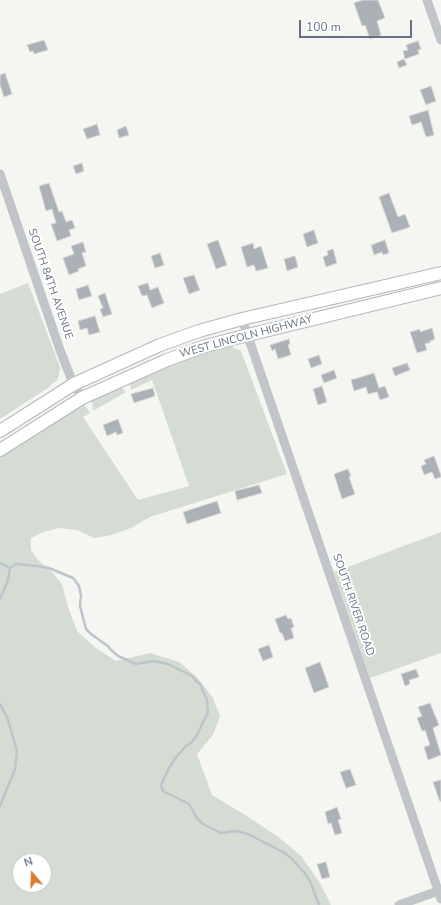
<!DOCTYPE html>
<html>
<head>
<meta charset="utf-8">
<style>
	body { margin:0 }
	#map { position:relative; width:441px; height:905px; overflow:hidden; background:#f5f6f2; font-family:"Nunito Sans",sans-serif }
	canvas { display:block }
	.north { position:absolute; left:12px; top:853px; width:40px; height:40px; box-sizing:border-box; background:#fff; border:1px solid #c2c6cd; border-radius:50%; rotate:341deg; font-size:11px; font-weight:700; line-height:16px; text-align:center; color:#667082 }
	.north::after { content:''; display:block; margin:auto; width:14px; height:18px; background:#db7a2d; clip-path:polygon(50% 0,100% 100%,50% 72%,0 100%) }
	.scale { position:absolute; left:299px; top:20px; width:113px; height:18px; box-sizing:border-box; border:2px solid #667082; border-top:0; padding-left:5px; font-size:12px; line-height:14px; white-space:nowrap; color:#667082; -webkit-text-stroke:3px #fff; paint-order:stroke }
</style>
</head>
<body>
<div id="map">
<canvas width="441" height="905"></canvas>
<div class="north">N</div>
<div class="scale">100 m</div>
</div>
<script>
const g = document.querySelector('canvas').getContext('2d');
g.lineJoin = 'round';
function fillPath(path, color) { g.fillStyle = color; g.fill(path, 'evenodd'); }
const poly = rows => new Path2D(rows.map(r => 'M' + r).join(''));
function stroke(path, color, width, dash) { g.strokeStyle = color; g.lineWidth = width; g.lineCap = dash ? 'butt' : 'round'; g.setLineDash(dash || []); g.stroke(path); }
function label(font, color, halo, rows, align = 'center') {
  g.font = font + ' "Nunito Sans",sans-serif'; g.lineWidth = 4; g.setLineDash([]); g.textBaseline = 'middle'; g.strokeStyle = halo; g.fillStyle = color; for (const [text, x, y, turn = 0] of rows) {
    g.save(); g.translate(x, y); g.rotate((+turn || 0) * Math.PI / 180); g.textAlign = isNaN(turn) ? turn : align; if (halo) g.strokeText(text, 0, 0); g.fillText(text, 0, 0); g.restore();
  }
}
const green = poly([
	[28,283,60,367,59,375,56,382,54,382,48,388,0,419,0,294],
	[228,345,241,351,287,474,150,517,131,528,111,535,94,538,77,530,58,528,41,533,31,538,31,550,38,560,52,572,62,584,68,607,77,631,96,648,116,661,150,653,179,662,198,678,213,698,220,716,213,735,197,754,212,795,242,813,277,836,301,856,320,883,331,905,0,905,0,455,84,404,90,413,83,417,138,500,189,486,152,380,131,390,130,383,162,367],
	[20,861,44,861,44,885,20,885],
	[120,386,126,392,93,411,92,401],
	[441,532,441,653,370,678,334,572]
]);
const stream = poly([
	[0,563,10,568],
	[10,568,16,564,36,566,49,568,73,578,79,586,81,596,80,606,86,629,91,634,109,647,110,649,118,656,136,664,153,661,168,664,192,676,196,681,200,684,207,700,208,712,197,735,191,743,187,745,176,757,169,768,161,785,163,791,189,804,197,818,203,824,221,833,236,831,248,834,283,852,291,858,304,872,310,881,319,905],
	[0,599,8,580,10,568],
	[0,704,7,717,17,751,15,769,0,806]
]);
const building = poly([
	[363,0,378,0,385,18,377,21,381,35,370,39,365,25,362,26,354,3,363,0],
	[44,40,48,50,34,54,33,51,30,52,27,45,44,40],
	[418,41,421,49,418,50,419,54,405,59,403,51,408,50,406,45,418,41],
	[404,59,407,65,399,68,397,62,404,59],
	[5,73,12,94,4,97,0,85,0,75,5,73],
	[431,86,436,101,426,105,420,90,431,86],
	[428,110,434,135,426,137,421,122,412,125,409,116,428,110],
	[97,124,100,135,87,139,83,129,97,124],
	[126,126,129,135,119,138,117,130,126,126],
	[82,163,84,171,76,174,73,166,82,163],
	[49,183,59,212,62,211,66,222,72,220,75,228,69,230,71,236,57,241,51,224,56,223,52,209,46,211,39,186,49,183],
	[389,193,398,217,405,214,410,227,392,233,379,197,389,193],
	[314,230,318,243,307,247,303,234,314,230],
	[218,240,227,265,216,269,207,244,218,240],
	[385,240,389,253,383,255,382,252,374,255,371,245,385,240],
	[83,242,86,252,82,253,86,266,78,269,79,271,69,275,63,258,74,254,71,246,83,242],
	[253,243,254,249,261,246,268,268,256,271,254,265,247,267,241,247,253,243],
	[333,249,337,263,326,267,323,257,328,255,327,251,333,249],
	[160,253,164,265,155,268,151,256,160,253],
	[295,256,298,267,287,271,284,259,295,256],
	[194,275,200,290,189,294,183,278,194,275],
	[148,283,150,290,158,287,164,303,152,308,147,295,142,296,138,286,148,283],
	[88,285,92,296,79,300,76,289,88,285],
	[105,293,112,314,103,317,100,309,103,308,98,296,105,293],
	[95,316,100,332,89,335,87,328,80,330,78,321,95,316],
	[432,328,435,339,430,341,431,342,425,344,427,350,417,353,410,332,420,329,420,332,432,328],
	[289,339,290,344,288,345,291,355,278,359,275,349,272,351,270,345,289,339],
	[319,355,322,364,311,368,308,359,319,355],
	[407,363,410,370,395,376,392,368,407,363],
	[334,370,337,378,324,383,321,375,334,370],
	[374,373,379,388,385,386,389,397,380,400,377,392,368,394,366,387,354,391,351,380,374,373],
	[322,386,327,402,318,405,313,389,322,386],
	[153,388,155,396,134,403,131,394,153,388],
	[118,419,123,433,117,435,116,432,107,436,103,425,118,419],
	[434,456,441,475,441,477,435,479,432,472,424,475,421,466,426,464,424,460,434,456],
	[348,469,351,476,349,477,355,494,342,499,334,474,348,469],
	[259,485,262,493,237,500,235,491,259,485],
	[217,501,221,513,187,524,183,512,217,501],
	[286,615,288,619,291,618,294,627,291,628,294,638,285,641,282,633,280,633,275,619,286,615],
	[269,645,273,657,263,661,258,649,269,645],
	[320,662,329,687,314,693,305,668,320,662],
	[416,669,419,677,409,680,410,684,405,686,401,674,416,669],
	[430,703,439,725,433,728,441,755,428,760,424,747,430,745,425,730,422,731,417,718,422,716,418,707,430,703],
	[350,769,356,785,346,788,340,772,350,769],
	[441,780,441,801,440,802,433,782,441,780],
	[337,807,341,819,338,820,342,833,335,835,331,823,328,824,325,812,337,807],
	[326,862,330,877,322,879,317,864,326,862]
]);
const minor = poly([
	[427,0,441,40],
	[0,174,60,350,71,378,82,398],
	[242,319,441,899],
	[399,905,441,890]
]);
const major = poly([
	[0,431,74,384,160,345,199,331,242,319,441,273],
	[0,450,82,398,167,360,205,346,248,335,441,288]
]);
const streetNames = [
	["SOUTH 84TH AVENUE",50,284,71],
	["WEST LINCOLN HIGHWAY",246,337,-15],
	["SOUTH RIVER ROAD",353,605,71]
];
fillPath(green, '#d5dcd4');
stroke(stream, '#bdc5cc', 2.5);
fillPath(building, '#acb1b8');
stroke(building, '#d7d7d5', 1);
stroke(major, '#b4b7bc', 14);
stroke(minor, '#c1c4c8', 9);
stroke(major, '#fff', 12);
label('11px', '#667082', '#fff', streetNames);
</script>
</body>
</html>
